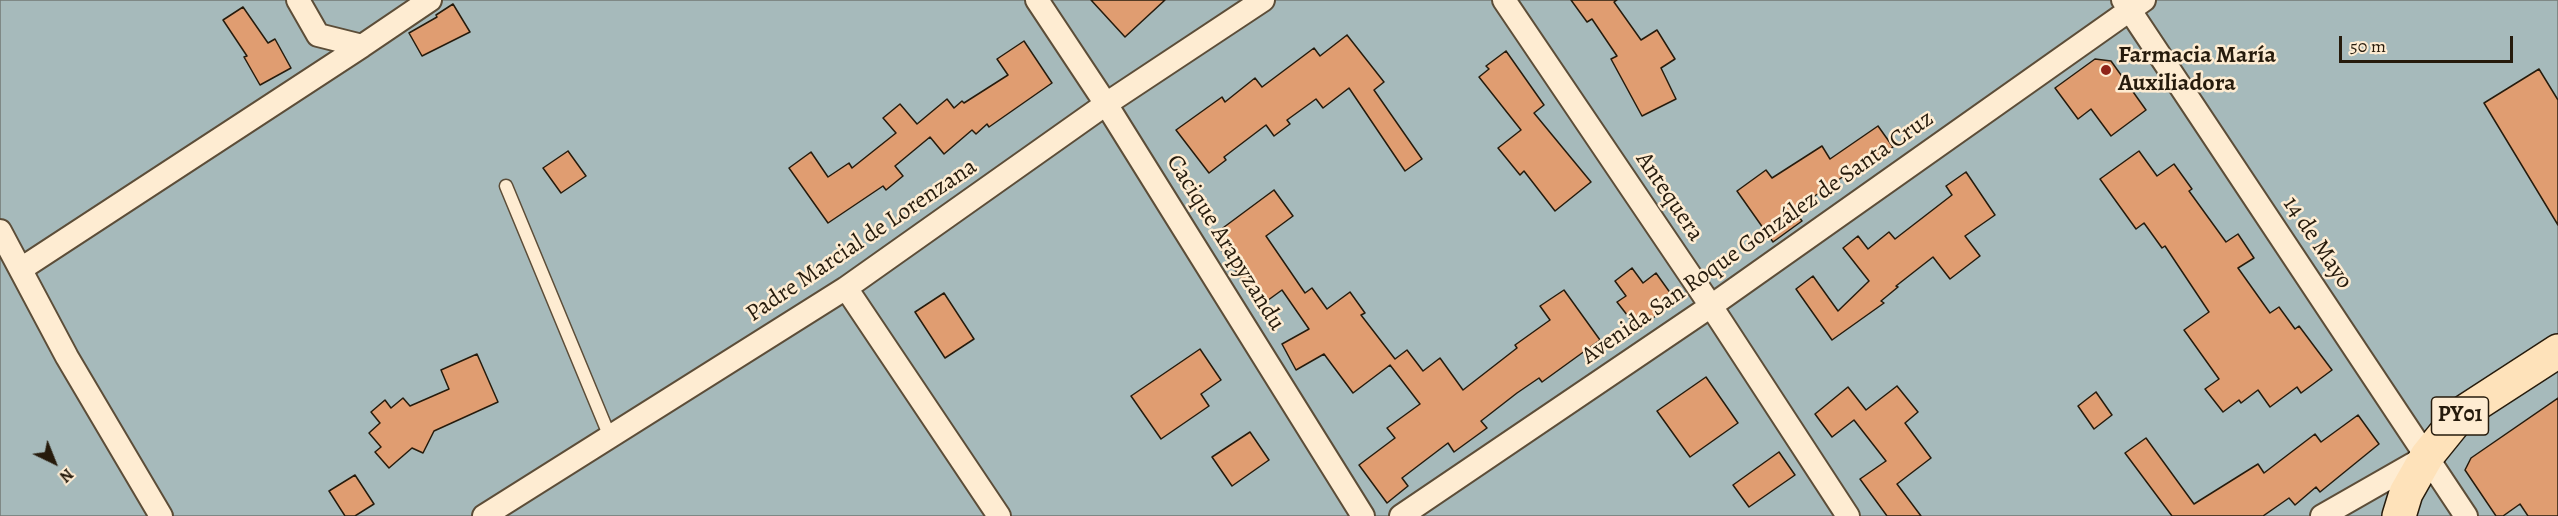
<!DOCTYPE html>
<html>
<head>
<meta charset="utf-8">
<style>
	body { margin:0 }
	#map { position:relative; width:2558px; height:516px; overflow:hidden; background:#fee2ba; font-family:Alegreya,serif }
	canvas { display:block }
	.north { position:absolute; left:24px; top:432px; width:60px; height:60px; -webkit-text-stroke:4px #feecd2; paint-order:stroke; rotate:137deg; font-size:16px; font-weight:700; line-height:24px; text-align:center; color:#261b0c }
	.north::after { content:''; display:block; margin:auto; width:21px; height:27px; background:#261b0c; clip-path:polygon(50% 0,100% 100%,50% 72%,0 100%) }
	.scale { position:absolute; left:2339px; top:36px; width:174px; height:27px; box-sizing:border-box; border:3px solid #261b0c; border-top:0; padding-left:8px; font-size:18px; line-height:21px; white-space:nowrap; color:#261b0c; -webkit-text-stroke:4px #feecd2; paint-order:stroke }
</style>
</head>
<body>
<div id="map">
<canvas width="2558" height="516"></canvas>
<div class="north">N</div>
<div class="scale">50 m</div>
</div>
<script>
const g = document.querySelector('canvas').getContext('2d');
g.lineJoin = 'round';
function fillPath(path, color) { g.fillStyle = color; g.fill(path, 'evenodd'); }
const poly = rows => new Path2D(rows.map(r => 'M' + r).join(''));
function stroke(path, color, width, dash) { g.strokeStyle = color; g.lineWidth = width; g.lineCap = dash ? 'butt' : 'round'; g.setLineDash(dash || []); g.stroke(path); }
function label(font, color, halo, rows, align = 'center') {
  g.font = font + ' Alegreya,serif'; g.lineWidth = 5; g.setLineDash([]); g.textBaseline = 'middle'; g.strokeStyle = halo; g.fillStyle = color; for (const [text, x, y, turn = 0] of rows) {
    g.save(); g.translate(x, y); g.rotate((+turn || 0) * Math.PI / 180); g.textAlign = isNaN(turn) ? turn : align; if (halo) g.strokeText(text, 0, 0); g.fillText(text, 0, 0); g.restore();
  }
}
const water = poly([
	[0,0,2558,0,2558,516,0,516,0,0]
]);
const building = poly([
	[1091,0,1165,0,1125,37,1091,0],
	[1571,0,1617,0,1614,2,1641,40,1657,30,1675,59,1661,68,1676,99,1642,116,1611,59,1617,56,1592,19,1587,22,1571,0],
	[453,4,470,32,422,56,409,33,437,17,436,15,453,4],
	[243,7,268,43,275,39,291,68,260,85,244,57,247,56,223,20,243,7],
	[1347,35,1384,82,1374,90,1422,159,1405,171,1349,88,1323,108,1316,99,1287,120,1290,124,1274,136,1266,125,1224,157,1226,160,1209,173,1176,130,1222,97,1225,102,1255,78,1262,87,1314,48,1320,56,1347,35],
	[1024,41,1052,83,989,127,987,124,976,134,972,130,944,154,930,137,895,166,903,176,886,190,883,186,828,223,789,168,811,152,828,177,849,163,852,168,896,133,883,118,900,104,917,124,947,99,954,108,962,101,964,103,1008,75,997,59,1024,41],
	[1506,51,1544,105,1534,113,1591,182,1555,211,1524,171,1520,175,1498,148,1521,130,1479,77,1489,69,1486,66,1506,51],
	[2095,59,2111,61,2146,110,2111,136,2091,109,2078,119,2055,88,2095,59],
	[2539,69,2558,100,2558,225,2484,103,2539,69],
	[1878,126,1893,147,1871,162,1869,159,1794,210,1802,221,1773,242,1737,191,1766,170,1772,178,1822,146,1830,159,1878,126],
	[568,151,586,176,561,193,543,168,568,151],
	[2139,151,2157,176,2174,164,2192,189,2189,191,2226,242,2238,234,2254,258,2238,268,2270,313,2279,307,2295,329,2299,326,2332,370,2301,393,2297,387,2270,407,2258,390,2241,403,2239,400,2223,412,2205,389,2219,379,2184,330,2209,312,2165,246,2162,248,2144,223,2136,229,2100,179,2139,151],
	[1966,172,1995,215,1965,236,1980,256,1950,279,1933,257,1896,286,1898,287,1881,301,1884,303,1832,340,1796,289,1813,276,1838,311,1869,281,1843,248,1858,236,1868,249,1889,232,1895,239,1952,195,1946,186,1966,172],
	[1274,190,1293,216,1266,236,1305,293,1312,288,1327,309,1350,292,1365,313,1361,315,1395,359,1407,350,1423,371,1440,358,1463,390,1517,348,1515,345,1550,320,1540,306,1564,290,1600,340,1542,382,1539,378,1517,393,1481,421,1487,428,1454,452,1448,443,1402,478,1408,486,1387,503,1359,465,1395,438,1387,428,1420,404,1390,365,1353,393,1324,354,1296,370,1282,344,1309,329,1282,290,1260,306,1212,236,1274,190],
	[1632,268,1643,283,1656,273,1676,301,1638,329,1617,302,1626,296,1615,281,1632,268],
	[944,293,974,339,945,358,915,312,944,293],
	[1200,349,1221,380,1201,394,1209,406,1161,439,1131,396,1200,349],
	[477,354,498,402,434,431,423,453,412,448,389,468,375,452,381,447,369,433,380,423,371,412,385,400,391,408,403,398,410,406,449,389,441,370,477,354],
	[1706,377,1738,423,1690,457,1657,411,1706,377],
	[1897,386,1918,412,1905,423,1931,458,1897,484,1921,516,1887,516,1860,479,1886,461,1854,420,1832,437,1815,414,1848,387,1866,410,1897,386],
	[2096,392,2112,415,2094,429,2078,406,2096,392],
	[2558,398,2558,516,2528,516,2520,504,2503,516,2496,516,2465,470,2471,458,2558,398],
	[2358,415,2379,444,2320,492,2316,487,2295,505,2289,498,2263,516,2172,516,2125,453,2146,438,2194,504,2258,464,2264,473,2315,434,2321,442,2358,415],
	[1250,432,1269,460,1232,486,1212,457,1250,432],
	[1779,452,1795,475,1749,507,1733,485,1779,452],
	[355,475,374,504,355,516,345,516,329,491,355,475]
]);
const service = poly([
	[506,186,610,437]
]);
const minor = poly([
	[298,0,318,35,362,46,430,0],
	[1037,0,1106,104,1363,516],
	[1504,0,1711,306,1848,516],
	[2123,0,2466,516],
	[0,231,67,357,161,516],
	[21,269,362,46],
	[846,288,999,516],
	[484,516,846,288,1106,104,1263,0],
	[1401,516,1711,306,2144,0],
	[2322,516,2427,456]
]);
const trunk = poly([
	[2399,516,2406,493,2427,456,2461,414,2558,351]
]);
const markers = [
	[2106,70,6,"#8f2418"]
];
const shields = [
	[2460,416,57]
];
const shieldNames = [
	["PY01",2460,416]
];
const poiNames = [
	["Farmacia María",2118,56],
	["Auxiliadora",2118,84]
];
const streetNames = [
	["Antequera",1669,197,56],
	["Avenida San Roque González de Santa Cruz",1758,238,-35],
	["Padre Marcial de Lorenzana",862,241,-34],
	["Cacique Arapyzandu",1225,243,58],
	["14 de Mayo",2317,243,56]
];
fillPath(water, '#a6babb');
stroke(water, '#737a75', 1.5);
fillPath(building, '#e09d71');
stroke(building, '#261b0c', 1.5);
stroke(service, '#5c4d38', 15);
stroke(minor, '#5c4d38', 26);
stroke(trunk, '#261b0c', 36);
stroke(service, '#feecd2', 12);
stroke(minor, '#feecd2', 22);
stroke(trunk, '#fee2ba', 33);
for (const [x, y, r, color] of markers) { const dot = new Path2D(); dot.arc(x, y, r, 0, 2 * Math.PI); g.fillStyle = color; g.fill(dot); stroke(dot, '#feecd2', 2); }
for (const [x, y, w] of shields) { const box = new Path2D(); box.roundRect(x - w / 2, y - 19, w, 38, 4.5); g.fillStyle = '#feecd2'; g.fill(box); stroke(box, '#261b0c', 1.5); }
label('bold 22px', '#261b0c', null, shieldNames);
label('bold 24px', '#261b0c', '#feecd2', poiNames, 'left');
label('24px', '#261b0c', '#feecd2', streetNames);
</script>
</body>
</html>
